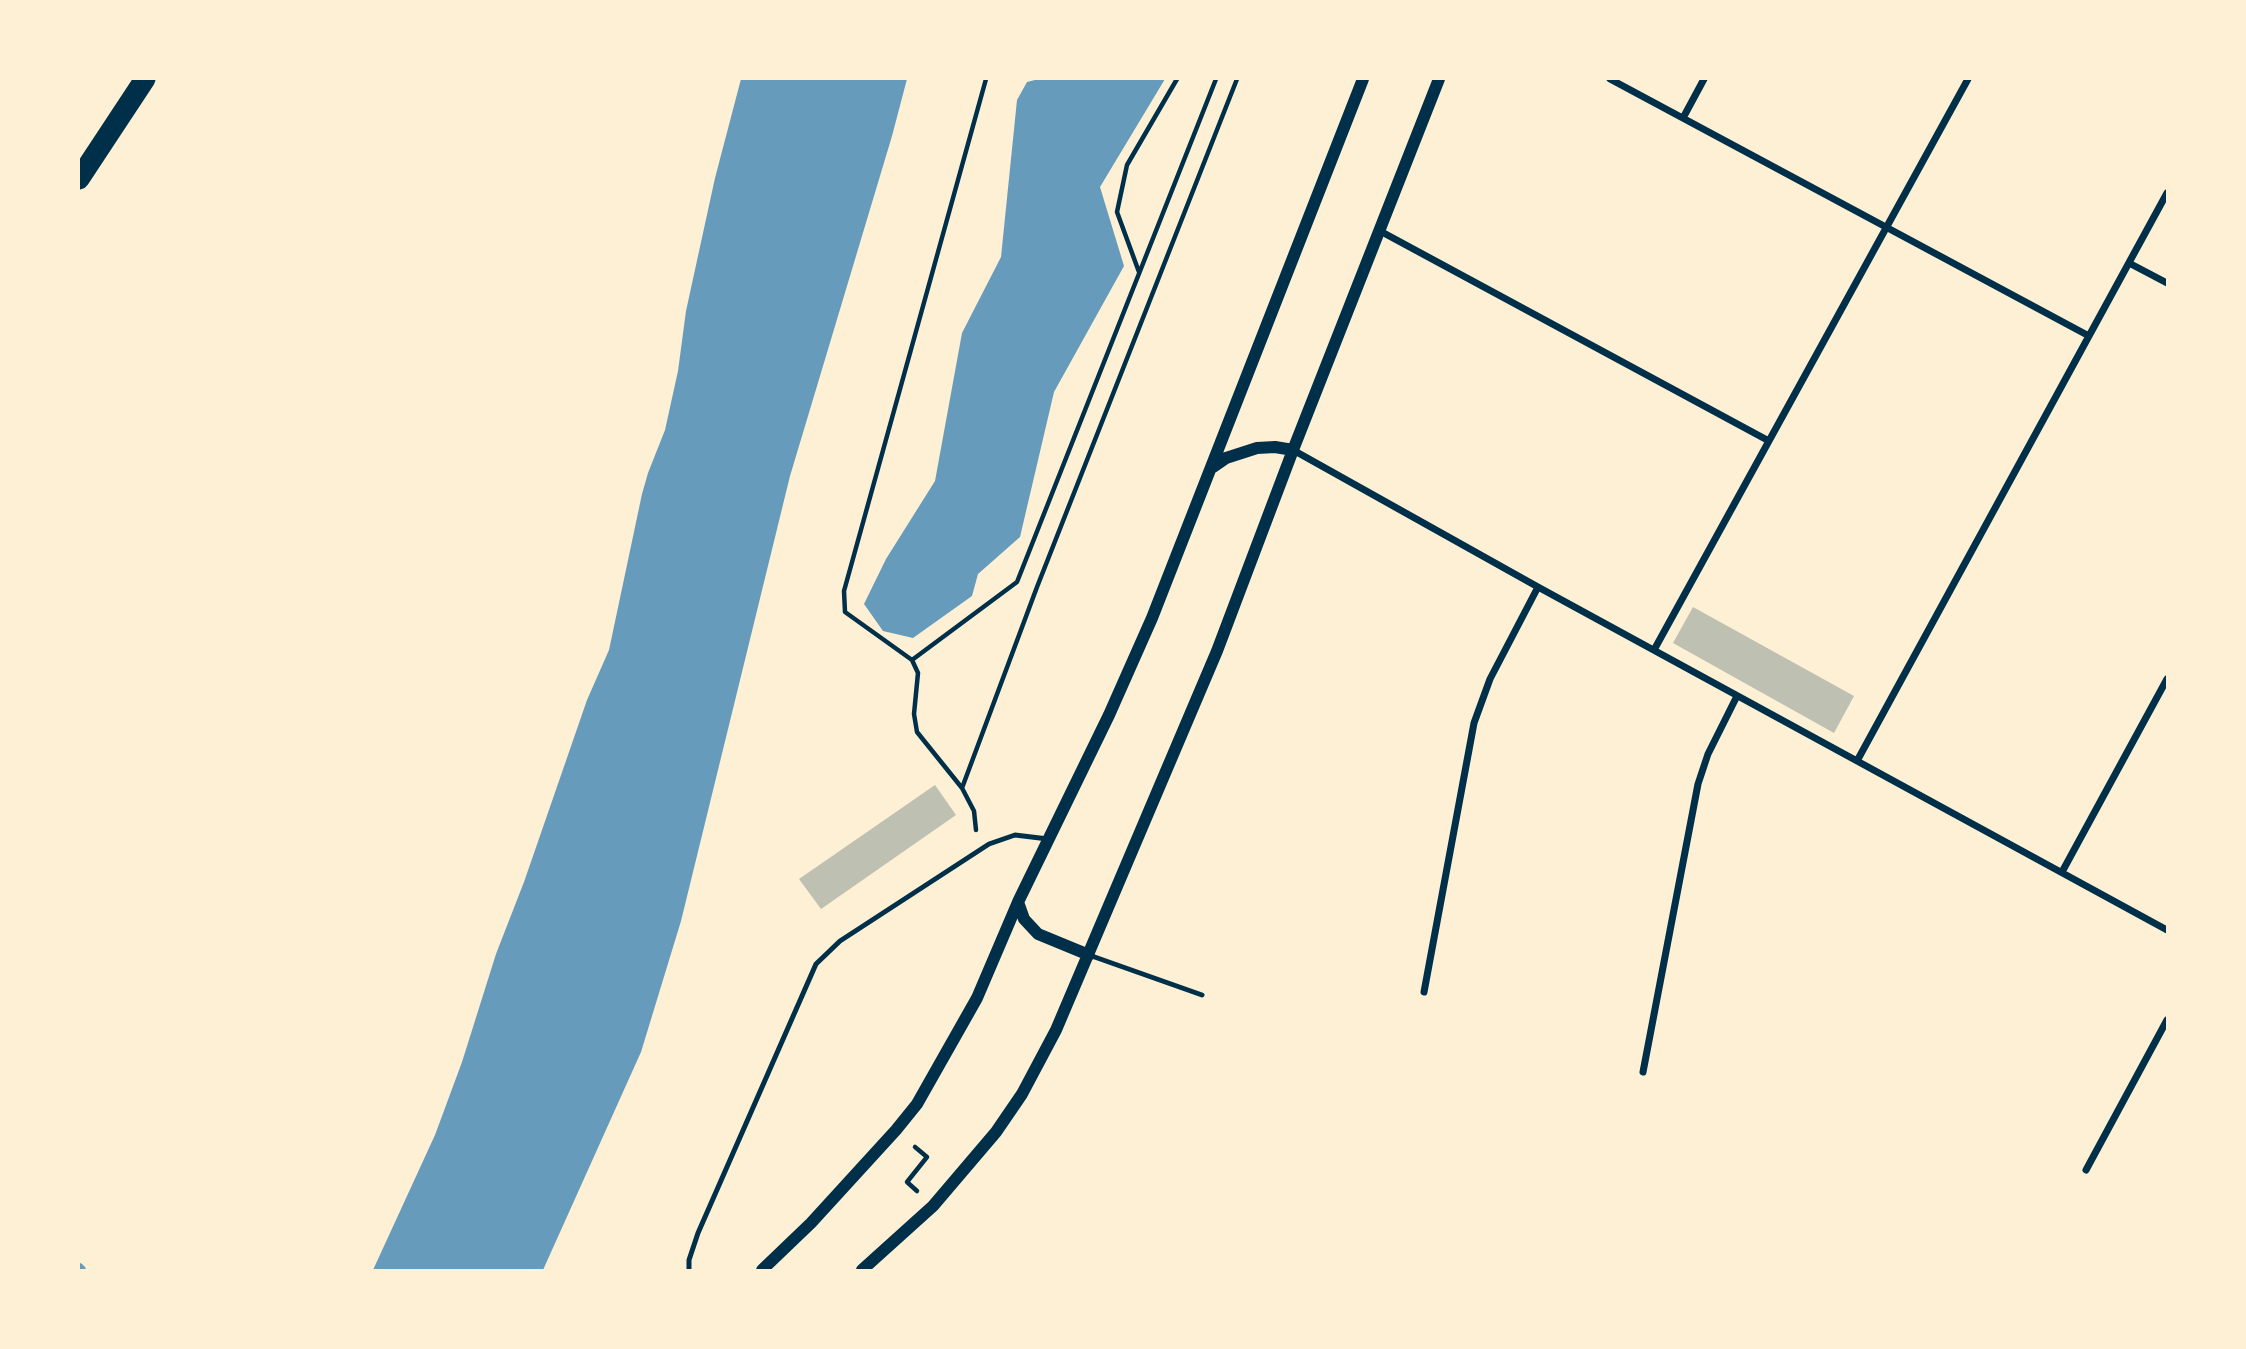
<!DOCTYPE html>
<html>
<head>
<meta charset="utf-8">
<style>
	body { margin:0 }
	#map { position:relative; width:2246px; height:1349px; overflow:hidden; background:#fdf0d5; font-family:Inter,sans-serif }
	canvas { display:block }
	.frame { position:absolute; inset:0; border:80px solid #fdf0d5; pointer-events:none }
</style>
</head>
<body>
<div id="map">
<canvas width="2246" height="1349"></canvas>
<div class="frame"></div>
</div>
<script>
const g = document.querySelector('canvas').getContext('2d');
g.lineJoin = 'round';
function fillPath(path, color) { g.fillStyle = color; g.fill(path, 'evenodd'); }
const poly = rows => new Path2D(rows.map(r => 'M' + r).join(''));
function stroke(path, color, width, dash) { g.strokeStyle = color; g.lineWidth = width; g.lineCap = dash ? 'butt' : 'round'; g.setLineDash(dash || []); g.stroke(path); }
const water = poly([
	[741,79,907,79,892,136,790,476,681,921,641,1052,543,1270,373,1270,435,1135,462,1062,496,954,524,882,587,700,609,650,642,494,648,473,665,430,678,371,686,311,715,178],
	[1039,79,1165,79,1100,187,1124,266,1054,392,1020,537,978,574,972,596,913,638,883,631,864,604,886,559,935,481,962,333,1001,257,1017,100,1027,82]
]);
const stream = poly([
	[79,1268,81,1270]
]);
const building = poly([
	[1693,607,1854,696,1834,733,1673,643],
	[935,785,956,815,821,909,799,879]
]);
const path = poly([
	[1139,272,1117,212,1127,165,1177,79],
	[912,660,1017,582,1216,79],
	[962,788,1037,587,1237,79],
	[976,830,974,811,962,788,917,732,914,714,918,673,912,660,845,612,844,591,986,79],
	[915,1147,927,1157,907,1182,917,1191]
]);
const service = poly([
	[1089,955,1202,995],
	[689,1270,689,1260,698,1233,816,964,840,941,989,844,1015,835,1048,839]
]);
const minor = poly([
	[1610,79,2089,336],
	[1683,118,1704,79],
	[1380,231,1769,441],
	[2129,263,2167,283],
	[1293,450,1538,587,2167,930],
	[1654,650,1968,79],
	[1857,761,2167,193],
	[2062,872,2167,679],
	[1424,992,1474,723,1490,679,1538,587],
	[1643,1072,1698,784,1708,754,1737,696],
	[2086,1170,2167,1020]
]);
const tertiary = poly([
	[1213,467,1226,458,1257,448,1275,447,1293,450],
	[1018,902,1024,919,1038,934,1089,955],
	[762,1270,811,1223,896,1130,917,1104,977,998,1018,902,1109,715,1152,618,1363,79],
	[862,1270,933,1206,996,1132,1022,1094,1056,1030,1217,651,1293,450,1439,79]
]);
const motorway = poly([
	[79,179,145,79]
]);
fillPath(water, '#669bbc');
stroke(stream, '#669bbc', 10);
fillPath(building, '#bec0b2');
stroke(path, '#003049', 4.5);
stroke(service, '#003049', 5);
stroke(minor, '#003049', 7);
stroke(tertiary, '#003049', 12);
stroke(motorway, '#003049', 21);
</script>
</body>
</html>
